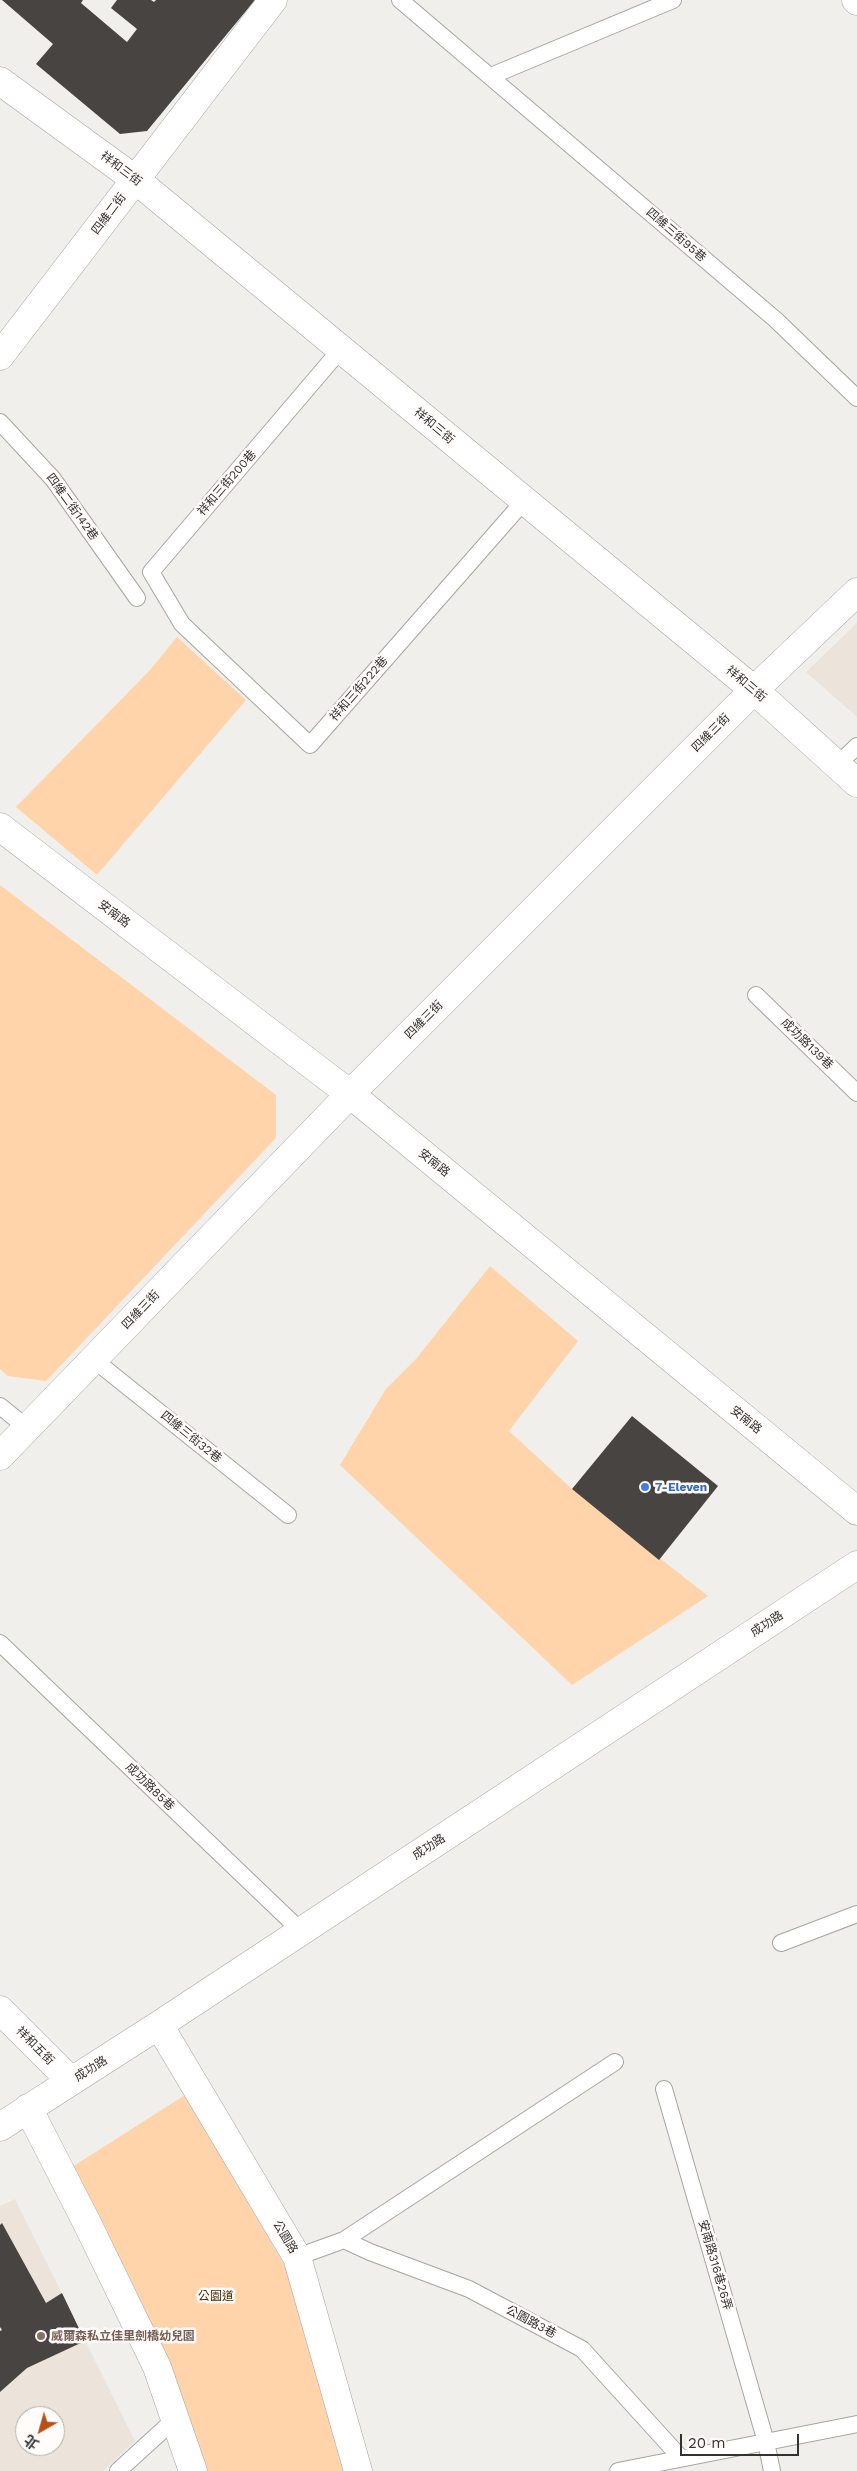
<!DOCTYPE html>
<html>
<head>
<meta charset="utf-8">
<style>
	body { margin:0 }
	#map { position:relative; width:857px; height:2471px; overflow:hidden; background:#f1efec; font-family:"Work Sans","Noto Sans TC",sans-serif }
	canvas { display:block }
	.north { position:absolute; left:15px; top:2406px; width:50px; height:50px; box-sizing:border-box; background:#fffcfa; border:1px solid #adabaa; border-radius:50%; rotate:218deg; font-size:14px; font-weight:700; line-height:20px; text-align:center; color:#333231 }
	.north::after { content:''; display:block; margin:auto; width:18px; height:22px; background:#b55218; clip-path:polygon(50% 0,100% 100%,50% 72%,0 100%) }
	.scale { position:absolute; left:680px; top:2434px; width:119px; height:22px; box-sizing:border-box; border:2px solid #333231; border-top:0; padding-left:6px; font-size:15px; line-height:18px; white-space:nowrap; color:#333231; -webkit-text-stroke:4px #fffcfa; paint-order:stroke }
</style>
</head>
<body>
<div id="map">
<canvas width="857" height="2471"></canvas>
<div class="north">北</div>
<div class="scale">20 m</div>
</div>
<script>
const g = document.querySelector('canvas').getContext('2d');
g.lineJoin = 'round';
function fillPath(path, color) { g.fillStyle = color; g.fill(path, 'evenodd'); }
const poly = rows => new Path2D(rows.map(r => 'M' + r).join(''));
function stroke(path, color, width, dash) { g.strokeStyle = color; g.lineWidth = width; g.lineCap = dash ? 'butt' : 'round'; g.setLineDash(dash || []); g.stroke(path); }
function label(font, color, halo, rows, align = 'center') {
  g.font = font + ' "Work Sans","Noto Sans TC",sans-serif'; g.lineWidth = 5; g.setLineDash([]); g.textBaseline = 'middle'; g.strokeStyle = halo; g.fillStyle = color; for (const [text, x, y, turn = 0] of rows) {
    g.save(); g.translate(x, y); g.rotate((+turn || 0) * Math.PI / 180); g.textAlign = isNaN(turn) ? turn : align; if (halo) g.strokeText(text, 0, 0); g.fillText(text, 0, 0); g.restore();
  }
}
const built = poly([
	[857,623,857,717,806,672],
	[15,2199,135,2441,103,2471,0,2471,0,2331,2,2330,0,2327,0,2206],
	[25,2416,55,2416,55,2446,25,2446]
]);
const green = poly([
	[177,637,246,700,97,875,16,807,150,670],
	[0,885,276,1095,276,1138,46,1381,8,1376,0,1369],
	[490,1266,578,1341,509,1431,572,1489,708,1596,572,1685,340,1465,386,1389,416,1359],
	[185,2095,285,2266,349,2471,205,2471,69,2169]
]);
const building = poly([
	[2,0,83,0,81,3,127,42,137,29,111,8,117,0,151,0,154,2,156,0,255,0,147,131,120,134,36,64,53,44],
	[632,1416,718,1486,659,1560,572,1489],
	[2,2223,46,2303,62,2293,85,2341,27,2368,0,2392,0,2331,2,2330,0,2327,0,2225]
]);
const service = poly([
	[400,0,776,320,857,398],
	[491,76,673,0],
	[341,349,151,572,182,624,310,745,524,501],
	[0,422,53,479,137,598],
	[837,765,857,746],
	[756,995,857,1093],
	[93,1359,288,1515],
	[0,1406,27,1428],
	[0,1643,301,1931],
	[781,1943,857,1914],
	[664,2089,766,2442,772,2471],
	[344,2240,615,2062],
	[297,2257,344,2240,370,2252,469,2289,582,2349,681,2458],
	[118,2471,175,2419],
	[618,2471,857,2424]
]);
const minor = poly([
	[856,0,857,1],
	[0,81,136,180,754,690,857,783],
	[0,356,273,0],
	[0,827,350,1094,857,1511],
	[0,1456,350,1094,754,690,857,592],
	[0,2010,71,2081],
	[159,2025,297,2257,358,2471],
	[28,2108,87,2223,157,2367,193,2471],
	[0,2127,159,2025,857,1565]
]);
const markers = [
	[645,1487,5,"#3f7fe0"],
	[41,2336,5,"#8d6e63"]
];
const streetNames = [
	["祥和三街",121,169,37],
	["四維二街",109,214,-53],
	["四維三街95巷",676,235,41],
	["祥和三街",434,426,40],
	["祥和三街200巷",227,483,-49],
	["四維二街142巷",72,507,54],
	["祥和三街",746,684,40],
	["祥和三街222巷",359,689,-49],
	["四維三街",711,733,-45],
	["安南路",114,914,37],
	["四維三街",424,1020,-45],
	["成功路139巷",807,1044,44],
	["安南路",434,1163,39],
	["四維三街",141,1310,-46],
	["安南路",746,1420,39],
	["四維三街32巷",191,1437,39],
	["成功路",767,1624,-33],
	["成功路85巷",150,1787,44],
	["成功路",429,1847,-33],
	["祥和五街",35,2046,45],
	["成功路",91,2069,-32],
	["公園路",285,2237,59],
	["安南路316巷26弄",715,2265,74],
	["公園路3巷",531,2322,28]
];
const shopNames = [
	["7-Eleven",655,1487]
];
const parkNames = [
	["公園道",216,2296]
];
const educationNames = [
	["威爾森私立佳里劍橋幼兒園",51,2336]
];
fillPath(built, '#ece3db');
fillPath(green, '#ffd4ab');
fillPath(building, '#474442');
stroke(service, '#a7a5a2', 18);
stroke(minor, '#a7a5a2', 29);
stroke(service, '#fff', 16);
stroke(minor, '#fff', 28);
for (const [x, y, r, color] of markers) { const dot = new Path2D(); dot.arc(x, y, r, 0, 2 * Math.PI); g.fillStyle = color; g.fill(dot); stroke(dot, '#fffcfa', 2); }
label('12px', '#333231', '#fffcfa', streetNames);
label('bold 12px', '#366cbe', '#fffcfa', shopNames, 'left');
label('12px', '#4a2d0a', '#fffcfa', parkNames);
label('bold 12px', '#785e54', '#fffcfa', educationNames, 'left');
</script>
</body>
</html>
